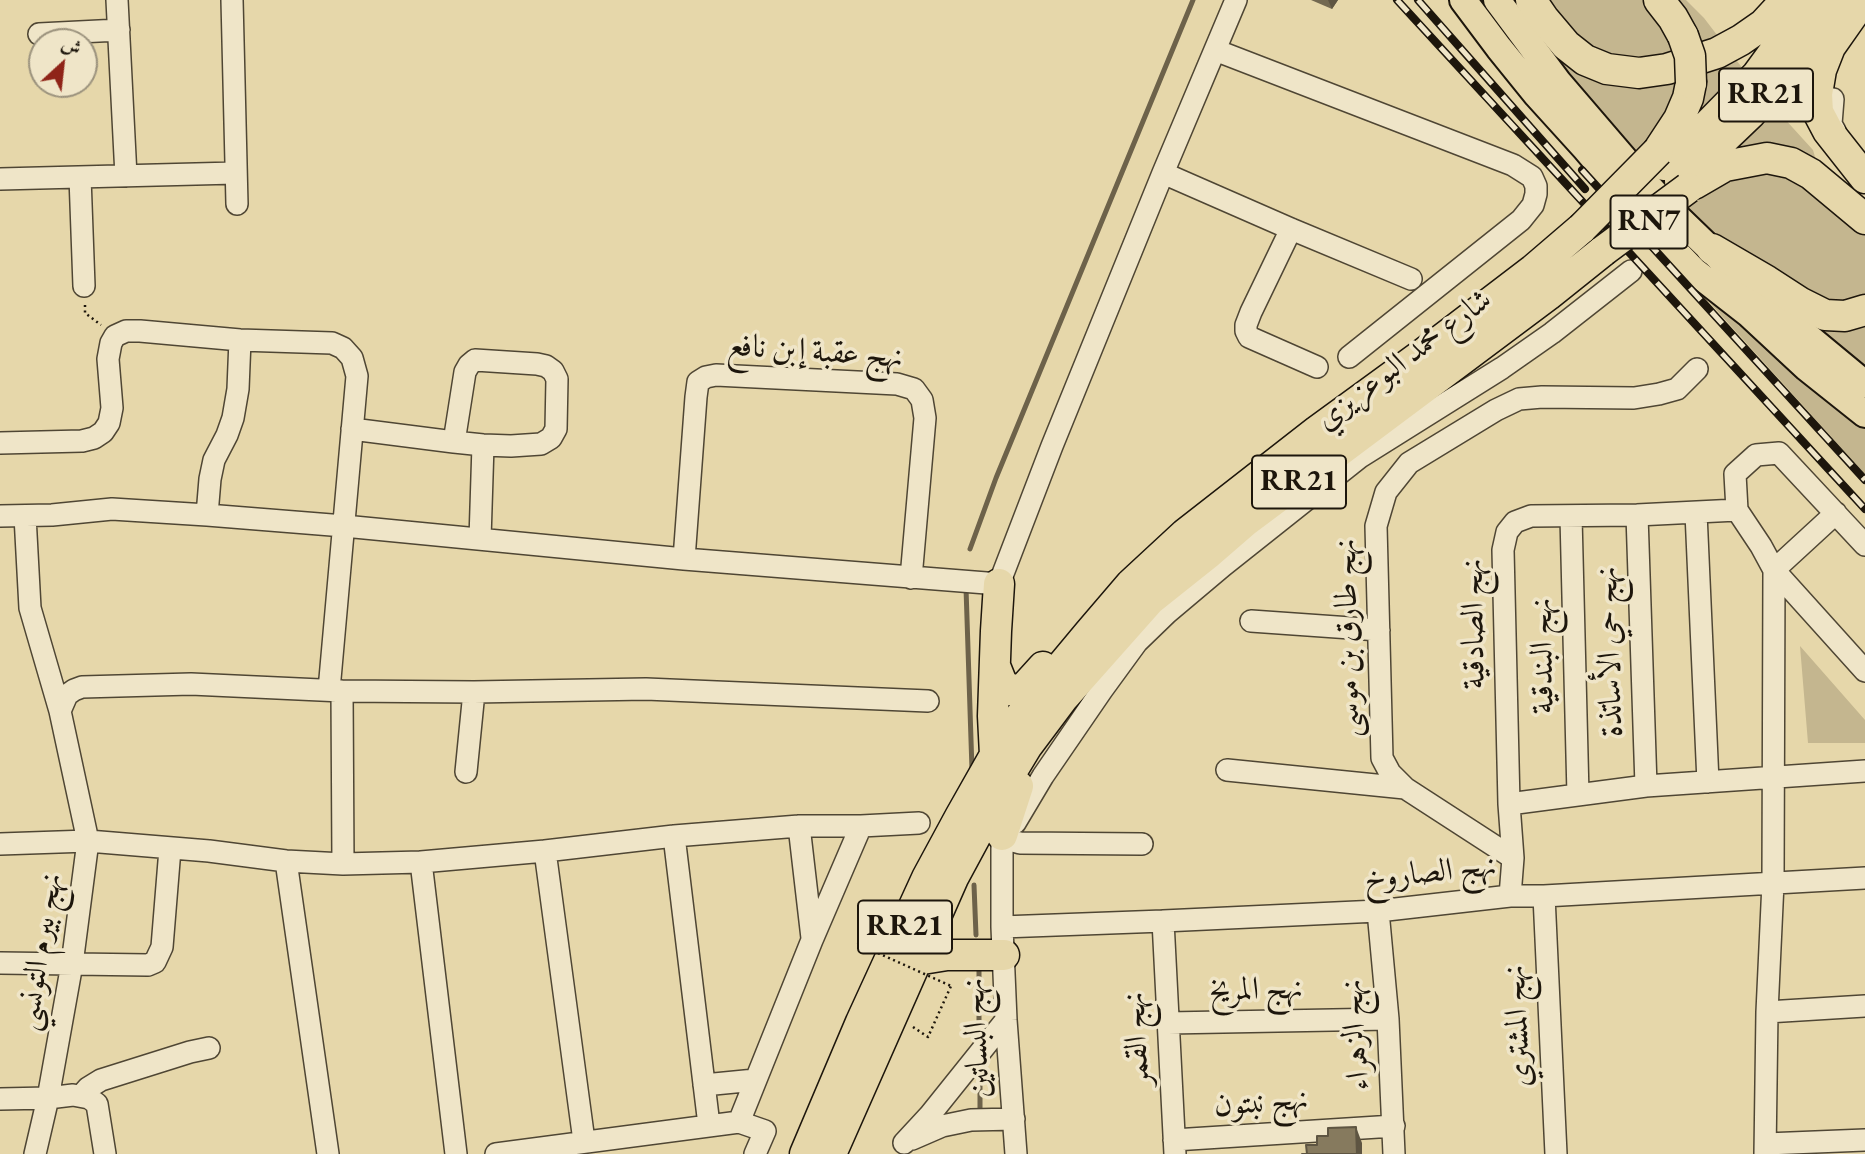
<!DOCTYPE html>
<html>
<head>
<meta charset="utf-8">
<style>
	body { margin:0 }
	#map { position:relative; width:1865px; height:1154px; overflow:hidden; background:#e6d7aa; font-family:"EB Garamond",Amiri,serif }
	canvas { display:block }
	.north { position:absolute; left:28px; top:28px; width:70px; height:70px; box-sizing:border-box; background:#efe5c8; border:2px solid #9b927d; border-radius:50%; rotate:27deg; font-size:19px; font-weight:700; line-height:28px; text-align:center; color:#1d160c }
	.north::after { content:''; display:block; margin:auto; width:24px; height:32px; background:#8f2418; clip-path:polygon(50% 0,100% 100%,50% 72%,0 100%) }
</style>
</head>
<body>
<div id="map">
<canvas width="1865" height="1154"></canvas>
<div class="north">ش</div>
</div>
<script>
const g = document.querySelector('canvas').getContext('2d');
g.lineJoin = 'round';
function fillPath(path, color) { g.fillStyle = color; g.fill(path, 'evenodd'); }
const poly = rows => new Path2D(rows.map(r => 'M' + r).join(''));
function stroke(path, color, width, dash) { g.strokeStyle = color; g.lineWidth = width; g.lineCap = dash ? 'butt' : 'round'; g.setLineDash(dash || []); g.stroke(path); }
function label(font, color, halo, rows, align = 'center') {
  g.font = font + ' "EB Garamond",Amiri,serif'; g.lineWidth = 7; g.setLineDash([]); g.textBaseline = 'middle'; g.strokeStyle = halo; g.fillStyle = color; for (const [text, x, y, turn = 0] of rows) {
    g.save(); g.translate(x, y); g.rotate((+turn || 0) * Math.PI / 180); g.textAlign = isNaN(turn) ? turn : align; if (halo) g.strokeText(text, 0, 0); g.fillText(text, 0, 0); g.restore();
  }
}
const green = poly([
	[1478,0,1686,0,1704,18,1763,95,1813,150,1823,184,1865,227,1865,474,1595,176,1544,87],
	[1800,646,1865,720,1865,743,1808,743]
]);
const stream = poly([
	[970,549,996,478,1193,0],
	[966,588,972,770],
	[974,885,976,935],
	[979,965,979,1043],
	[980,1063,980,1116]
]);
const path = poly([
	[85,305,85,313,101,325],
	[858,944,870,910,886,917],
	[913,1027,928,1037,951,986]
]);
const minor = poly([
	[117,0,126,176],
	[232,0,237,204],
	[39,34,119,30],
	[1215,50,1513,165,1532,177,1536,186,1536,194,1533,205,1521,220,1349,357],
	[1833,99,1831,124,1835,131],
	[1163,173,1291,229,1411,279],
	[80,177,84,286],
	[0,179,235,173],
	[1291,229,1251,312,1246,325,1246,331,1249,337,1317,367],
	[352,429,454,442,483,445,511,446,541,444,551,438,556,429,557,379,553,371,546,366,537,364,475,360,469,365,465,372,454,442],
	[0,443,82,441,94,438,103,432,109,423,112,408,108,359,111,343,115,336,126,331,140,331,240,340,332,343,343,348,352,358,357,376,329,690],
	[1737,510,1735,474,1756,455,1779,453,1865,545],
	[1737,510,1761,546,1774,570,1865,671],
	[1696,513,1708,782],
	[207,515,210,479,214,460,227,435,233,418,238,389,240,340],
	[1637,515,1646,786],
	[0,516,52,515,112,509,207,515,344,526,684,559,999,584,1052,446,1163,173,1236,0],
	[25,516,30,608,60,711,88,841,72,964,48,1098,35,1154],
	[1571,517,1578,795],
	[480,539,483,445],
	[684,559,696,397,698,382,706,377,716,375,897,384,914,389,922,400,925,418,911,578],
	[1251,621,1379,630],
	[342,691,343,864],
	[60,711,67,695,74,690,82,687,191,684,342,691,474,692,646,689,928,701],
	[1227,770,1405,788],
	[466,772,474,692],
	[1509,804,1646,786,1865,771],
	[1015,823,1043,776,1102,690,1137,642,1167,613,1224,565,1360,457,1502,368,1552,333,1631,271],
	[799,826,812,938],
	[1002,835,1002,927,1006,1020,1016,1154],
	[674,836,709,1125],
	[1006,839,1020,843,1142,844],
	[0,844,88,841,209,851,286,861,343,864,421,862,545,851,674,836,799,826,861,826,919,823],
	[545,851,584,1141],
	[1513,858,1405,788,1390,773,1382,758,1376,526,1386,492,1409,463,1496,410,1519,399,1542,397,1634,398,1659,394,1677,389,1697,369],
	[286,861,328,1154],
	[421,862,456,1154],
	[1510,896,1513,858,1509,804,1503,550,1507,532,1515,522,1531,516,1637,515,1737,510],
	[1544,896,1556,1154],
	[1378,911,1388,1019,1394,1154],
	[1163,921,1175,1154],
	[1002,927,1163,921,1378,911,1510,896,1544,896,1865,878],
	[0,963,148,965,155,962,162,947,170,849],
	[1767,1012,1865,1006],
	[1168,1023,1388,1019],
	[704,1085,755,1080],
	[81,1096,88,1088,101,1080,190,1052,209,1048],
	[0,1099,48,1098,73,1095,89,1098,97,1104,105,1154],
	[739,1122,812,940,861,826],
	[912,1139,942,1126,971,1120,1014,1119],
	[1174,1140,1394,1126],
	[904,1143,929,1116,1006,1020],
	[1766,1144,1865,1140],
	[496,1154,739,1122,765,1131,755,1154],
	[1765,1154,1767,1012,1773,883,1774,570,1836,513]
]);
const major = poly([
	[1463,0,1499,48,1537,95,1586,149,1662,238,1694,271,1749,314,1806,367,1865,414],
	[1497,0,1558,82,1637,174,1675,215,1761,298,1865,384]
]);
const highway = poly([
	[1531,0,1544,19,1566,45,1585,60,1607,69,1639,73,1667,69,1717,53,1741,40,1764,24,1786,0],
	[1659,0,1673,18,1683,36],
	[1863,0,1830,47,1821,70,1817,94,1818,112,1828,131,1865,178],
	[1658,151,1679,119,1688,98,1691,83],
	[1664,165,1698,135,1757,75,1812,0],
	[1680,181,1750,114,1787,72,1841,0],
	[1694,184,1725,166,1767,158,1791,163,1811,174,1865,219],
	[1712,249,1767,281,1801,303,1825,315,1845,316,1865,310],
	[995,666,1003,686,1009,690,1023,689,1043,667],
	[995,755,993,716,996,631,999,584],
	[1002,835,1018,786],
	[916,960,947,955,1004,955],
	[805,1154,861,1022,927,878,960,817,995,755,1024,711,1089,633,1131,584,1185,534,1317,431,1424,353,1533,270,1582,228],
	[831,1154,953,878,1001,789,1027,746,1063,698,1150,600,1209,553,1246,521,1548,295,1603,251]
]);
const rail = poly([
	[1397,0,1865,509],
	[1418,0,1585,189],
	[1582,170,1865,480]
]);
const pathBridge = poly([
	[858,944,951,986]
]);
const highwayBridge = poly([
	[1683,36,1690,56,1691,83],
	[1582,228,1658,151],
	[1603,251,1688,188]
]);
const wall = poly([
	[1311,0,1338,0,1332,9]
]);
const shadedWall = poly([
	[1328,0,1338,0,1332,9],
	[1356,1127,1362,1143,1362,1154,1357,1154]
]);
const building = poly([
	[1356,1127,1357,1154,1302,1154,1307,1154,1306,1145,1317,1145,1317,1136,1328,1136,1328,1128,1356,1127]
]);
const shields = [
	[1766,95,94],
	[1649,222,77],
	[1299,482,94],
	[905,927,94]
];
const shieldNames = [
	["RR21",1766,95],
	["RN7",1649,222],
	["RR21",1299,482],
	["RR21",905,927]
];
const streetNames = [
	["نهج عقبة إبن نافع",815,352,4],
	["شارع محمد البوعزيزي",1404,360,-37],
	["نهج الصادقية",1474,624,-91],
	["نهج طارق بن موسى",1348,638,-91],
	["نهج حي الأساتذة",1610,652,-92],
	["نهج البندقية",1543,656,-91],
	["نهج الصاروخ",1430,873,-6],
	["نهج بيرم التونسي",40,952,-81],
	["نهج المريخ",1256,990,-1],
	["نهج المشتري",1518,1026,-93],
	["نهج الزهراء",1356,1035,-94],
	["نهج البساتين",977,1038,-93],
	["نهج القمر",1137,1039,-93],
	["نهج نبتون",1261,1103,-4]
];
fillPath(green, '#c4b68f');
stroke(stream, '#6d624a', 5);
stroke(minor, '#4f4634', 24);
stroke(major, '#1d160c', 30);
stroke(highway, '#1d160c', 33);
stroke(path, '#1d160c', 2.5, [2, 3.5]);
stroke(minor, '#efe5c8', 21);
stroke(major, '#e6d7aa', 26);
stroke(highway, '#e6d7aa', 30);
stroke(rail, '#1d160c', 8);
stroke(rail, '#efe5c8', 5, [16]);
stroke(highwayBridge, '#1d160c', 33, []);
stroke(pathBridge, '#1d160c', 2.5, [2, 3.5]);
stroke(highwayBridge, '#e6d7aa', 30);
fillPath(wall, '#736951');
fillPath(shadedWall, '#5e5542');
fillPath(building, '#867a5e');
stroke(building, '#5e5542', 2);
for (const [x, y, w] of shields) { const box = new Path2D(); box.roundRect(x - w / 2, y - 26.5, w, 53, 5); g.fillStyle = '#efe5c8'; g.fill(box); stroke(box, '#1d160c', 2); }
label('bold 30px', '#1d160c', null, shieldNames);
label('32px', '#1d160c', '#efe5c8', streetNames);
</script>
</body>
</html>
